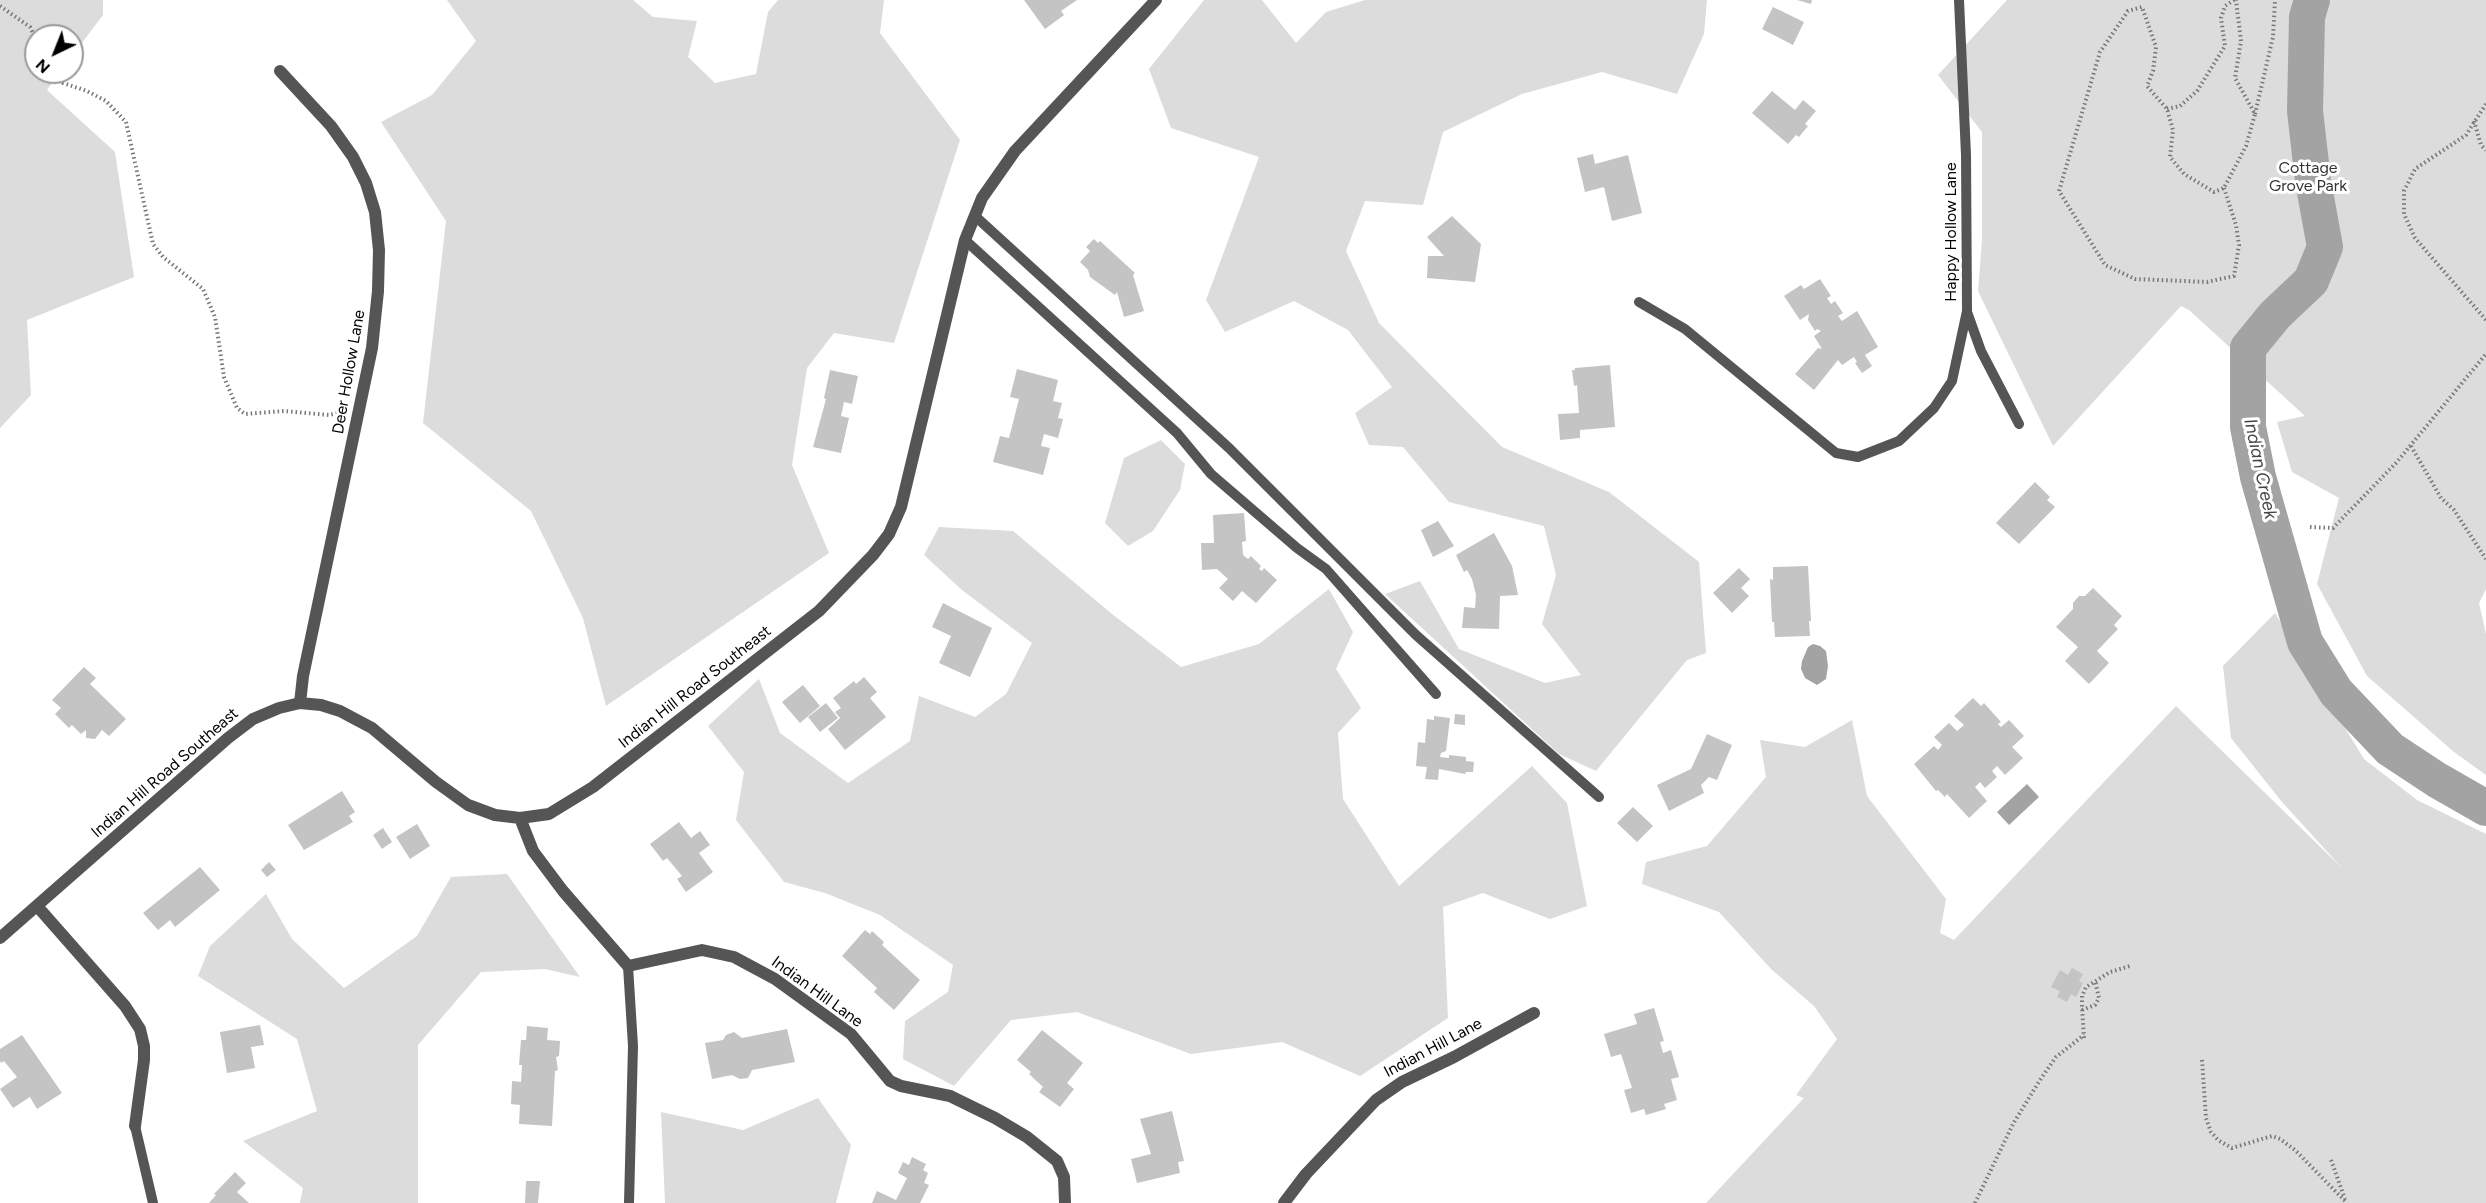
<!DOCTYPE html>
<html>
<head>
<meta charset="utf-8">
<style>
	body { margin:0 }
	#map { position:relative; width:2486px; height:1203px; overflow:hidden; background:#fff; font-family:Figtree,sans-serif }
	canvas { display:block }
	.north { position:absolute; left:24px; top:24px; width:60px; height:60px; box-sizing:border-box; background:#fff; border:2px solid #999; border-radius:50%; rotate:223deg; font-size:16px; font-weight:700; line-height:24px; text-align:center; color:#000 }
	.north::after { content:''; display:block; margin:auto; width:21px; height:27px; background:#000; clip-path:polygon(50% 0,100% 100%,50% 72%,0 100%) }
</style>
</head>
<body>
<div id="map">
<canvas width="2486" height="1203"></canvas>
<div class="north">N</div>
</div>
<script>
const g = document.querySelector('canvas').getContext('2d');
g.lineJoin = 'round';
function fillPath(path, color) { g.fillStyle = color; g.fill(path, 'evenodd'); }
const poly = rows => new Path2D(rows.map(r => 'M' + r).join(''));
function stroke(path, color, width, dash) { g.strokeStyle = color; g.lineWidth = width; g.lineCap = dash ? 'butt' : 'round'; g.setLineDash(dash || []); g.stroke(path); }
function label(font, color, halo, rows, align = 'center') {
  g.font = font + ' Figtree,sans-serif'; g.lineWidth = 6; g.setLineDash([]); g.textBaseline = 'middle'; g.strokeStyle = halo; g.fillStyle = color; for (const [text, x, y, turn = 0] of rows) {
    g.save(); g.translate(x, y); g.rotate((+turn || 0) * Math.PI / 180); g.textAlign = isNaN(turn) ? turn : align; if (halo) g.strokeText(text, 0, 0); g.fillText(text, 0, 0); g.restore();
  }
}
const green = poly([
	[0,0,103,0,103,15,72,56,72,36,36,36,36,72,60,72,47,90,115,152,134,277,27,320,31,395,0,428],
	[447,0,633,0,653,17,697,21,688,57,715,83,756,74,768,12,778,0,884,0,880,33,960,140,894,343,834,333,807,368,792,465,829,553,606,706,583,618,531,511,423,423,446,221,381,122,432,95,476,41],
	[1204,0,1262,0,1296,43,1326,12,1365,0,1707,0,1704,34,1677,94,1602,72,1522,94,1443,132,1423,205,1365,201,1346,251,1379,323,1502,447,1609,492,1699,562,1706,653,1687,660,1596,771,1559,754,1385,594,1420,581,1459,649,1545,683,1581,675,1542,624,1556,575,1544,526,1449,502,1403,447,1369,445,1355,413,1392,387,1348,330,1294,301,1225,332,1206,300,1259,157,1171,128,1149,69],
	[2007,0,2486,0,2486,589,2479,603,2486,634,2486,775,2454,752,2367,676,2317,584,2339,498,2292,472,2277,422,2305,416,2189,310,2181,306,2053,446,1978,291,1982,240,1982,132,1938,75],
	[1161,440,1185,464,1180,490,1153,531,1128,546,1105,523,1124,458],
	[939,527,1013,531,1112,614,1181,667,1259,644,1329,589,1353,632,1336,669,1361,708,1338,733,1343,799,1399,886,1532,766,1567,803,1587,906,1550,919,1483,893,1443,907,1448,1018,1360,1076,1282,1042,1191,1054,1077,1012,1011,1020,954,1086,903,1059,905,1021,948,992,953,965,880,915,825,893,784,882,736,820,744,772,708,726,759,679,780,733,848,783,910,741,919,696,975,717,1006,694,1032,643,962,590,924,555],
	[2275,613,2364,759,2417,800,2486,834,2486,1203,1706,1203,1804,1098,1796,1095,1837,1039,1814,1006,1771,969,1719,912,1642,884,1646,862,1707,846,1766,777,1760,740,1805,747,1852,720,1867,796,1946,899,1940,933,1954,940,2176,706,2343,869,2282,802,2231,738,2223,666],
	[507,874,580,977,545,969,481,972,418,1045,418,1203,300,1203,303,1188,243,1141,317,1111,297,1039,198,976,210,946,266,894,292,939,344,988,417,936,451,877],
	[818,1098,851,1145,836,1203,665,1203,661,1112,743,1130]
]);
const water = poly([
	[1813,644,1820,646,1826,651,1828,666,1826,679,1817,685,1805,678,1801,669,1802,661,1808,647],
	[2027,784,2039,797,2009,825,1997,812]
]);
const river = poly([
	[2312,0,2307,17,2305,111,2313,181,2325,247,2311,281,2275,315,2248,348,2248,427,2258,477,2305,642,2336,692,2390,749,2437,780,2486,808]
]);
const building = poly([
	[1024,0,1077,0,1061,11,1064,15,1045,29],
	[1797,0,1812,0,1811,4],
	[1773,7,1804,22,1793,45,1762,29],
	[1772,91,1795,110,1803,100,1816,111,1805,124,1808,126,1799,137,1796,135,1788,144,1752,113],
	[1593,154,1595,164,1628,155,1642,213,1612,221,1604,187,1585,192,1577,158],
	[1452,216,1481,244,1475,282,1427,278,1428,256,1444,256,1427,237],
	[1094,239,1098,243,1100,241,1135,273,1133,275,1144,311,1124,317,1117,292,1115,295,1090,277,1088,270,1080,262,1090,251,1086,247],
	[1820,279,1831,296,1827,298,1831,304,1835,301,1843,313,1838,316,1842,321,1857,311,1878,347,1865,355,1872,366,1862,373,1855,363,1857,362,1854,357,1842,365,1838,360,1814,390,1795,374,1818,348,1822,349,1814,336,1821,331,1817,329,1815,331,1808,320,1809,314,1800,320,1784,296,1801,285,1804,289],
	[1610,365,1615,427,1580,430,1580,438,1560,440,1558,414,1579,413,1577,385,1574,386,1572,370,1575,370,1575,368],
	[1017,369,1058,380,1053,401,1062,403,1058,418,1063,419,1058,438,1044,434,1041,446,1050,448,1043,475,993,462,1000,436,1009,438,1019,399,1010,397],
	[830,370,858,376,852,404,844,402,841,416,849,418,841,453,813,447,826,399,824,398],
	[2035,482,2050,497,2047,500,2055,507,2019,544,1996,523],
	[1244,513,1246,541,1242,542,1243,555,1248,559,1251,556,1261,566,1259,569,1262,571,1264,568,1277,580,1256,603,1242,591,1233,601,1219,588,1228,579,1217,569,1202,570,1201,543,1214,543,1213,515],
	[1438,521,1454,546,1433,557,1421,530],
	[1494,533,1512,566,1518,595,1500,596,1499,629,1462,628,1464,607,1475,608,1476,595,1472,579,1467,570,1464,572,1456,555],
	[1808,566,1811,621,1809,621,1810,636,1775,637,1774,622,1772,622,1770,579,1773,580,1773,567],
	[1739,568,1750,579,1741,588,1749,596,1732,613,1713,593],
	[2093,588,2122,616,2114,625,2118,629,2097,651,2109,663,2089,684,2065,661,2078,647,2056,627,2073,609,2073,603,2079,596,2085,596],
	[943,603,992,628,970,677,939,663,951,636,932,627],
	[84,667,96,678,90,684,126,719,109,736,102,730,95,739,86,738,86,730,81,734,72,725,69,728,55,714,61,708,52,700],
	[864,677,877,692,870,698,886,717,845,750,828,729,840,718,835,712,841,708,833,698,854,681,856,684],
	[803,685,820,706,800,723,782,702],
	[1973,698,1981,706,1984,703,2001,722,1998,724,2001,727,2009,720,2024,736,2012,747,2023,758,2005,775,1997,766,1992,771,1997,777,1985,788,1980,782,1975,787,1987,801,1969,818,1947,794,1945,797,1938,790,1936,791,1914,764,1934,746,1938,750,1942,745,1934,737,1949,723,1957,731,1964,725,1954,716],
	[826,703,838,718,820,732,808,717],
	[1455,714,1465,715,1465,725,1454,724],
	[1434,716,1450,718,1446,751,1441,753,1440,757,1449,758,1449,755,1466,757,1466,761,1474,762,1473,772,1466,772,1465,774,1439,769,1438,780,1425,779,1427,767,1416,766,1418,742,1425,743,1427,719,1434,720],
	[1707,734,1732,745,1717,780,1709,777,1701,785,1704,793,1669,811,1657,785,1691,769],
	[342,791,355,812,349,816,353,822,304,850,288,825],
	[1633,807,1653,826,1637,842,1617,823],
	[679,822,691,838,700,831,710,845,699,853,713,872,686,892,677,879,682,876,667,858,663,861,650,844],
	[417,824,430,846,410,859,396,837],
	[383,828,392,842,382,849,373,835],
	[269,862,276,870,267,877,261,870],
	[200,867,220,890,175,927,170,920,158,930,143,913],
	[865,930,870,934,872,931,884,942,882,945,920,980,894,1010,874,992,877,988,842,956],
	[2072,968,2083,974,2079,981,2083,983,2076,997,2071,994,2067,1002,2057,997,2060,991,2051,987,2060,970,2068,975],
	[1654,1008,1664,1041,1660,1042,1663,1053,1671,1050,1679,1077,1671,1079,1677,1100,1664,1104,1666,1109,1646,1115,1644,1109,1631,1113,1624,1090,1632,1088,1621,1054,1611,1057,1604,1034,1637,1024,1634,1014],
	[260,1025,264,1045,251,1047,255,1068,227,1073,220,1032],
	[527,1026,548,1028,547,1040,560,1041,559,1056,556,1057,558,1070,555,1071,552,1126,519,1124,520,1105,511,1104,512,1081,521,1082,522,1065,519,1065,521,1040,526,1040],
	[787,1029,795,1062,752,1070,748,1078,740,1079,732,1075,712,1079,705,1043,723,1040,726,1035,734,1032,742,1038],
	[1042,1030,1083,1063,1067,1083,1074,1089,1060,1107,1039,1092,1043,1087,1029,1074,1031,1072,1017,1060],
	[22,1035,62,1093,37,1109,30,1097,13,1108,0,1089,17,1077,4,1061,1,1063,0,1061,0,1049],
	[1172,1111,1184,1161,1178,1162,1180,1173,1137,1183,1131,1159,1151,1154,1140,1119],
	[912,1157,926,1164,923,1170,928,1173,924,1183,929,1185,920,1203,872,1203,877,1191,896,1200,907,1178,898,1173,903,1162,909,1165],
	[235,1172,246,1183,237,1192,249,1203,209,1203,216,1195,214,1194],
	[526,1181,540,1181,538,1203,525,1203]
]);
const path = poly([
	[0,6,30,27,36,39],
	[54,72,63,83,87,91,106,101,126,122,153,244,163,257,203,289,215,317,224,377,237,408,245,414,284,411,329,415,342,412],
	[2486,104,2466,135,2415,169,2404,191,2404,214,2415,238,2486,320],
	[2167,109,2180,106,2197,91,2225,46,2221,18,2225,6,2234,0],
	[2255,114,2273,37,2275,0],
	[2474,121,2481,145,2486,150],
	[2224,188,2236,225,2239,245,2234,276,2207,282,2135,279,2105,265,2059,191,2100,52,2128,11,2142,7,2156,47,2153,71,2147,86,2167,109,2173,130,2170,157,2184,174,2214,192,2224,188,2246,146,2255,114,2235,78,2241,41,2236,0],
	[2411,446,2441,498,2454,510,2486,559],
	[2310,527,2333,528,2396,463,2486,354],
	[2082,1010,2095,1005,2099,998,2095,981],
	[2084,1038,2082,1007,2082,996,2086,987,2110,972,2130,966],
	[2202,1060,2206,1118,2211,1132,2218,1140,2232,1148,2272,1136,2280,1139,2295,1150,2347,1203],
	[2331,1160,2345,1199],
	[1975,1203,2013,1124,2040,1080,2056,1057,2084,1035]
]);
const service = poly([
	[975,216,1229,448,1416,635,1599,797],
	[965,240,1177,433,1211,474,1297,548,1326,569,1436,694],
	[1639,302,1685,329,1836,453,1858,457,1899,441,1934,408,1952,381,1967,311,1966,155,1959,0],
	[1967,312,1981,351,2019,424],
	[628,966,633,1046,629,1203],
	[135,1126,153,1203]
]);
const minor = poly([
	[280,71,331,126,353,157,366,183,375,212,379,250,378,291,372,348,303,676,300,703],
	[520,818,533,851,563,891,628,966,702,950,734,957,775,979,851,1034,890,1081,901,1086,950,1096,995,1118,1027,1137,1057,1161,1064,1177,1065,1203],
	[37,906,125,1006,140,1029,144,1046,144,1060,135,1126],
	[0,938,228,738,253,719,279,708,300,703,321,705,340,711,372,728,436,782,468,805,495,815,520,818,549,814,593,787,819,611,873,555,889,534,901,507,965,240,982,198,1015,151,1156,0],
	[1284,1203,1306,1174,1376,1100,1402,1082,1454,1057,1534,1013]
]);
const parkNames = [
	["Cottage",2308,168],
	["Grove Park",2308,186]
];
const streetNames = [
	["Happy Hollow Lane",1951,232,-90],
	["Deer Hollow Lane",349,372,-80],
	["Indian Hill Road Southeast",695,687,-38],
	["Indian Hill Road Southeast",165,773,-41],
	["Indian Hill Lane",817,992,36],
	["Indian Hill Lane",1433,1048,-28]
];
const waterNames = [
	["Indian Creek",2260,469,78]
];
fillPath(green, '#dcdcdc');
fillPath(water, '#a3a3a3');
stroke(river, '#a3a3a3', 36);
fillPath(building, '#c4c4c4');
stroke(path, '#777', 4, [1.5, 3]);
stroke(service, '#555', 10);
stroke(minor, '#555', 12);
label('16px', '#333', '#fff', parkNames);
label('16px', '#000', '#fff', streetNames);
label('italic 18px', '#444', '#fff', waterNames);
</script>
</body>
</html>
